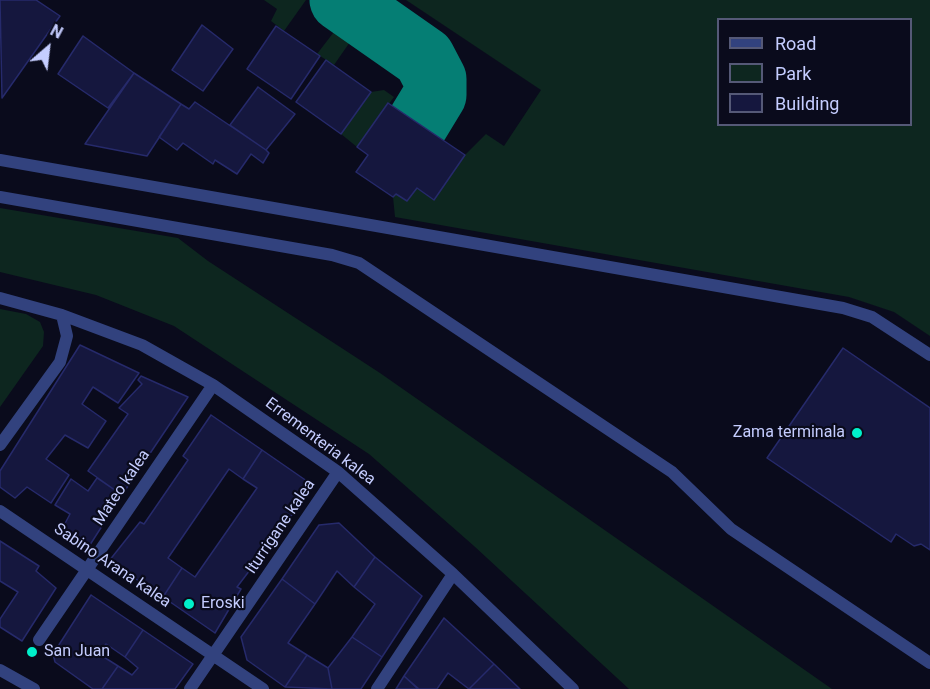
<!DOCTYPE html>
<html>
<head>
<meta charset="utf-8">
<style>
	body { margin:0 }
	#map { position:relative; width:930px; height:689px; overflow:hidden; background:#0a0b1c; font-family:Roboto,sans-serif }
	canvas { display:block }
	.legend { position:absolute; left:717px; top:18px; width:195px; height:108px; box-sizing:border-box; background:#0a0b1c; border:2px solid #555977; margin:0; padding:8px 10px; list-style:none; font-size:18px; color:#c5cdff }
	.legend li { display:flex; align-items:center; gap:12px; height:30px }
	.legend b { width:30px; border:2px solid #555977 }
	.north { position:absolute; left:18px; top:18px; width:60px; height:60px; -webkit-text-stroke:4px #0a0b1c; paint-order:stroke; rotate:28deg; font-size:16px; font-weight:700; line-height:24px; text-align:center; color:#c5cdff }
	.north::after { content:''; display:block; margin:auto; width:21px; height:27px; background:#c5cdff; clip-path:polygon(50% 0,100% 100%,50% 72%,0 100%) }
</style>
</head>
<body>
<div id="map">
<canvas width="930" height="689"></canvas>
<ul class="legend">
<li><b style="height:8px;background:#32427e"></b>Road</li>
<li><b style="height:16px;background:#0d261f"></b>Park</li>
<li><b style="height:16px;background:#15173e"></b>Building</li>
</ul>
<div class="north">N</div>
</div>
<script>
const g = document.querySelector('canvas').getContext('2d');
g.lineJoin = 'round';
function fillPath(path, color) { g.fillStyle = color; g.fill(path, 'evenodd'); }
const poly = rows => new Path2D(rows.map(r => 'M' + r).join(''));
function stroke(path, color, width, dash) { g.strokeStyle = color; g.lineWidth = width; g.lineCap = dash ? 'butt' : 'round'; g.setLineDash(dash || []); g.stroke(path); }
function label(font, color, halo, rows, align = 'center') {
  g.font = font + ' Roboto,sans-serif'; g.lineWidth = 4.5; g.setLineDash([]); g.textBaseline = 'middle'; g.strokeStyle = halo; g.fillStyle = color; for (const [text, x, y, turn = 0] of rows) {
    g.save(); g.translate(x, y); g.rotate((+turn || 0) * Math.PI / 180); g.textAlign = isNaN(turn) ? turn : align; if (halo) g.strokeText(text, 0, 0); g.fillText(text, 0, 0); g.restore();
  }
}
const green = poly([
	[264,0,306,0,284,31,271,21,277,9],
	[406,0,930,0,930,336,894,312,849,297,395,217,393,197,396,194,407,201,417,188,434,200,465,155,486,134,504,146,541,90],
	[718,20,910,20,910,124,718,124],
	[347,20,359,29,334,65,317,54,340,24],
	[384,90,394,97,357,147,341,134,371,92],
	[0,208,178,238,208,261,380,373,832,689,629,689,474,546,369,454,174,326,96,295,0,272],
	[0,309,26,314,40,322,44,332,43,346,0,407]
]);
const taxiway = poly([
	[341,0,424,58,435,79,435,95,418,123]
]);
const building = poly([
	[0,0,36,0,60,16,2,98,0,0],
	[202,25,233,49,203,91,172,70,202,25],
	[276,26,320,56,291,99,247,69,276,26],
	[83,36,134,73,108,108,58,74,83,36],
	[326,60,371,92,341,134,296,102,326,60],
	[134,73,181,104,147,156,85,144,134,73],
	[258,87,295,114,266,150,230,125,258,87],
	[195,102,266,150,269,153,263,163,251,154,237,174,215,160,213,164,183,143,177,150,159,137,181,104,189,109,195,102],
	[388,103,465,155,434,200,417,188,407,201,396,194,393,197,356,172,368,155,357,147,388,103],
	[80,345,139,373,118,403,93,387,82,404,106,421,88,448,65,435,46,459,69,475,51,503,27,487,15,498,0,487,0,471,80,345],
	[843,348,930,408,930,550,921,544,914,546,896,534,891,542,767,458,843,348],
	[141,376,188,397,122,495,88,471,128,414,119,408,142,384,138,380,141,376],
	[211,415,262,450,243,479,229,469,168,558,182,568,163,597,109,561,140,522,144,524,188,460,183,456,211,415],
	[262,450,314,486,237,587,241,589,215,633,163,597,182,568,195,577,257,488,243,479,262,450],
	[97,478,122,495,86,551,60,533,70,514,55,505,71,479,88,491,97,478],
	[339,523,375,557,354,587,337,571,315,604,282,579,319,525,339,523],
	[0,541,39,566,36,571,56,588,22,641,0,627,0,619,18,592,0,581,0,541],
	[375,557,422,596,382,657,352,637,375,604,354,587,375,557],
	[282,579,315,604,288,643,307,655,285,687,247,660,241,637,282,579],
	[91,595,143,630,125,657,106,644,99,654,118,666,102,689,93,689,55,662,53,654,91,595],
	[444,618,494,664,469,689,448,673,437,689,419,689,404,676,444,618],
	[143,630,193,664,175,689,102,689,118,666,132,675,138,668,125,657,143,630],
	[352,637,382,657,361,689,332,689,328,668,352,637],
	[307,655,328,668,332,689,285,687,307,655],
	[494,664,520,689,469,689,494,664],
	[404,676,418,689,419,689,396,689,404,676]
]);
const service = poly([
	[0,160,843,308,872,317,930,355],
	[0,197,332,255,359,263,672,472,731,529,930,663]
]);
const minor = poly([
	[0,298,62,315,142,345,213,385,338,472,453,574,573,689],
	[0,445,60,362,67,336,62,315],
	[0,511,263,689],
	[39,640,213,385],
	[190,689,338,472],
	[377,689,453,574]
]);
const tertiary = poly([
	[0,670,34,689]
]);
const markers = [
	[857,433,6,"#00f0cb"],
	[189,604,6,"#00f0cb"],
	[32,652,6,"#00f0cb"]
];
const poiNames = [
	["Zama terminala",845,433,"right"],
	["Eroski",201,604],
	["San Juan",44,652]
];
const streetNames = [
	["Errementeria kalea",320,442,37],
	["Mateo kalea",122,488,-56],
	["Iturrigane kalea",281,527,-56],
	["Sabino Arana kalea",112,566,34]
];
fillPath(green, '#0d261f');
stroke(taxiway, '#057e74', 63);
fillPath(building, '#15173e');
stroke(building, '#262a6b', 1.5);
stroke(service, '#32427e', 12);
stroke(minor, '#32427e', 12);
stroke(tertiary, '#32427e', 12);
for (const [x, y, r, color] of markers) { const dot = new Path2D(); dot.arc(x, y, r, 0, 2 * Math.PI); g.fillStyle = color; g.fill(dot); stroke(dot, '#0a0b1c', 2); }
label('16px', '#c5cdff', '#0a0b1c', poiNames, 'left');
label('16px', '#c5cdff', '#0a0b1c', streetNames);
</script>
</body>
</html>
